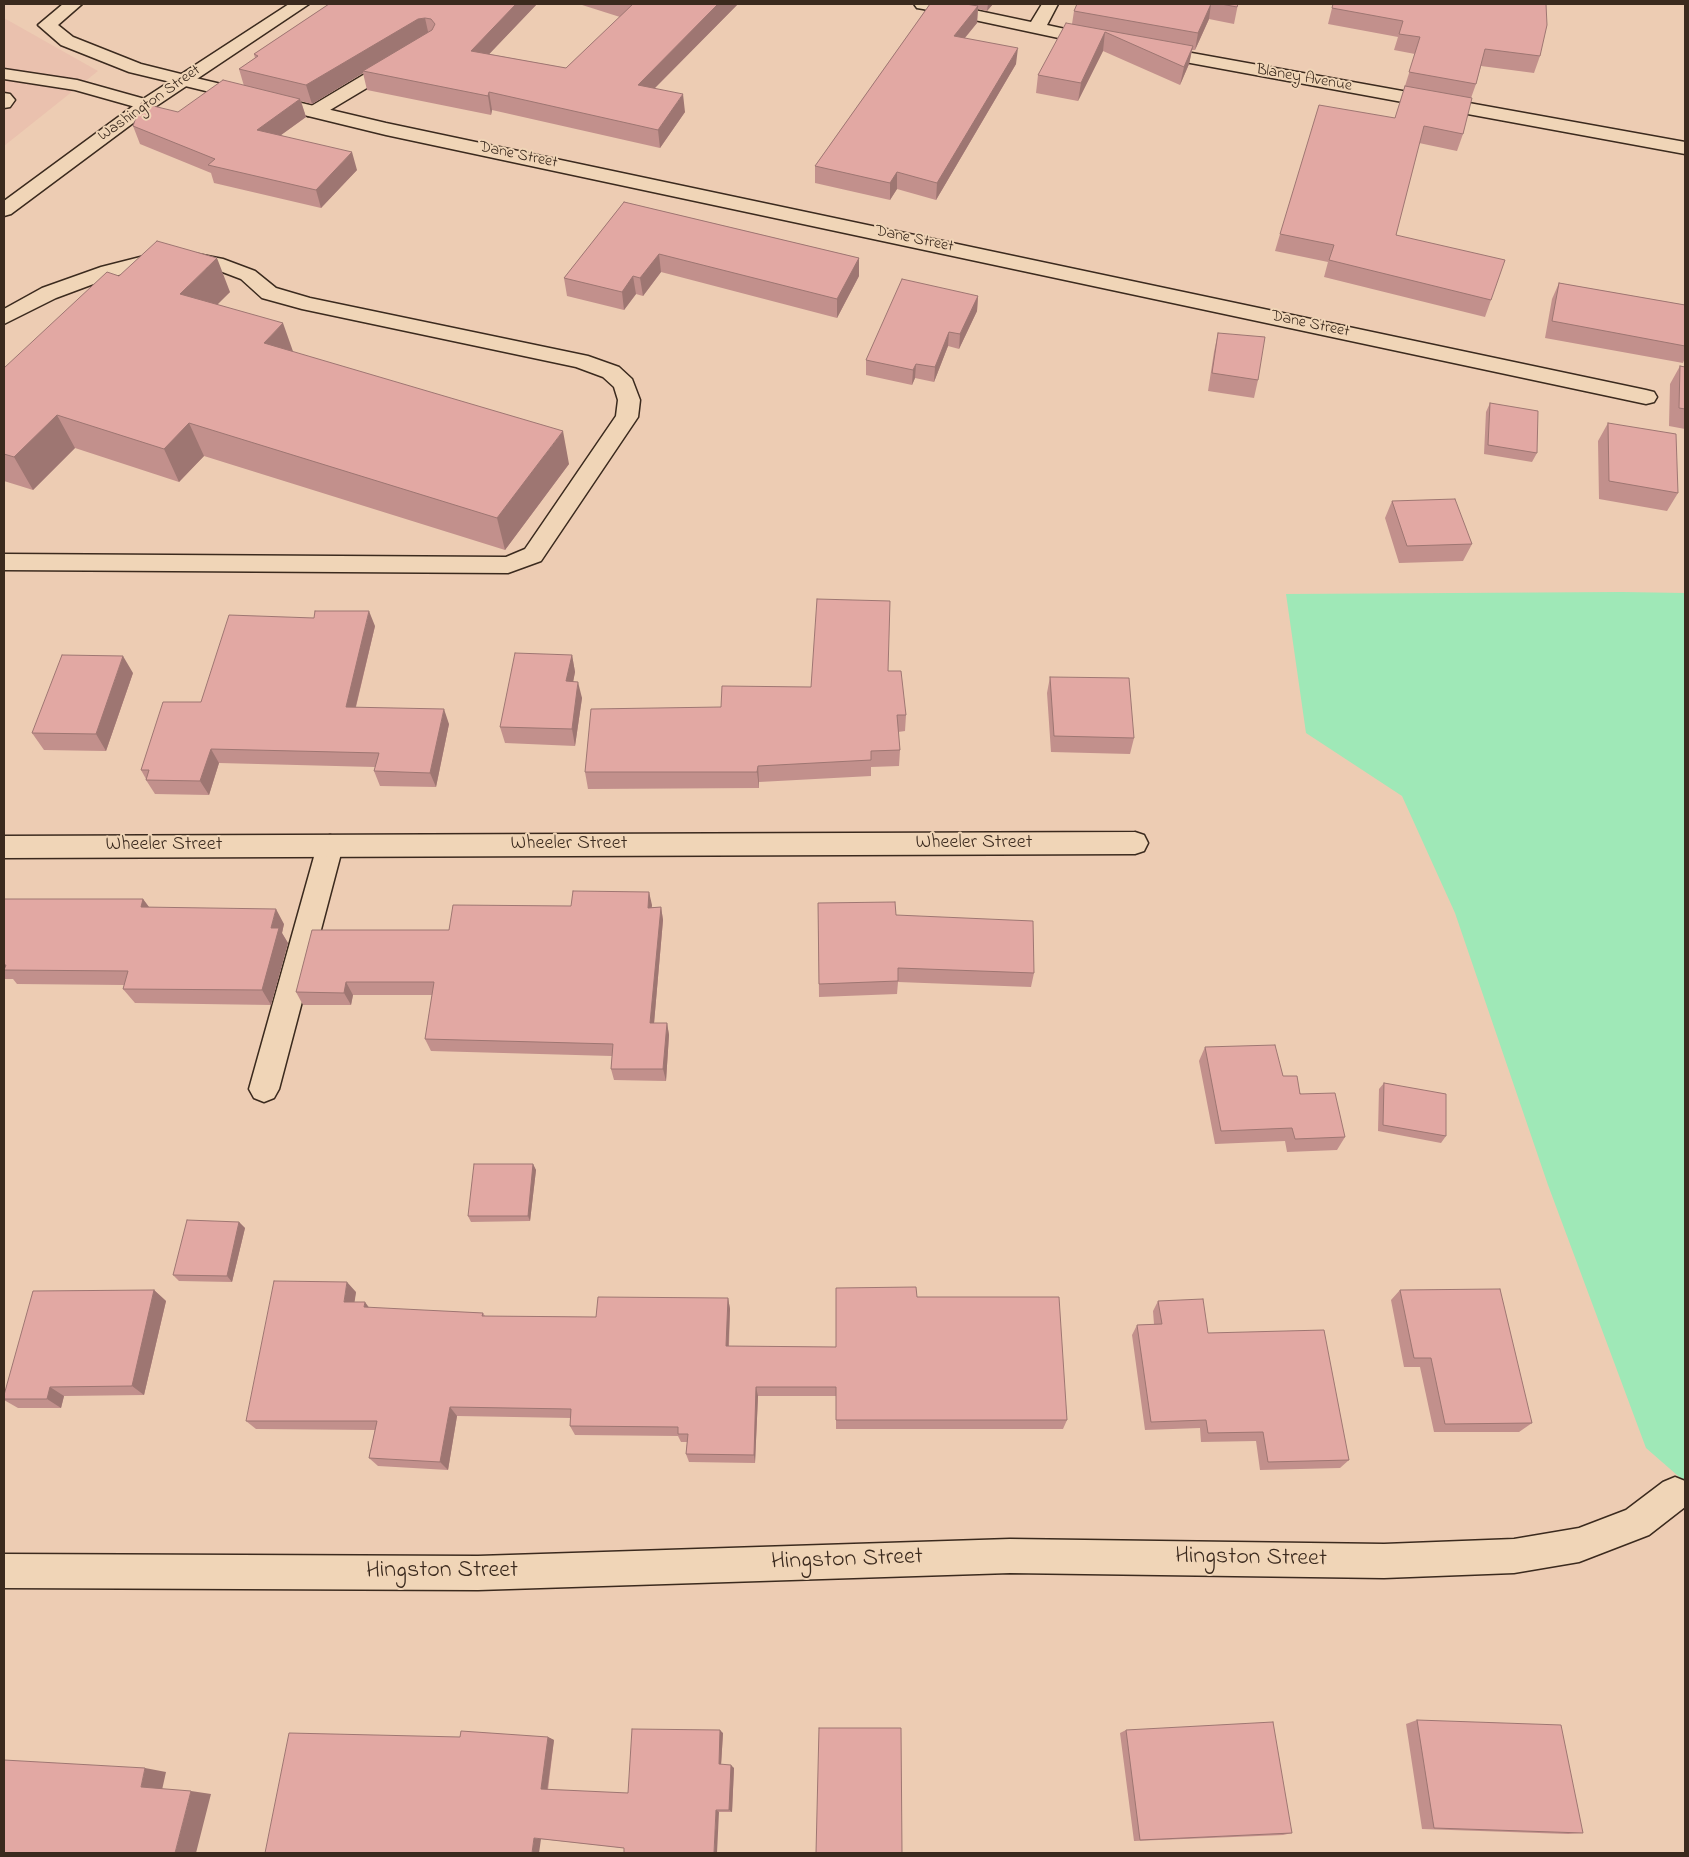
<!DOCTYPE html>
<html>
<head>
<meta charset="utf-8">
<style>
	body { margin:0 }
	#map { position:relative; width:1689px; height:1857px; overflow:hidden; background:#edccb3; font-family:"Indie Flower",sans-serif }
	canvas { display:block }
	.frame { position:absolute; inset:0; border:5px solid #3b2a1e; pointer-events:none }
</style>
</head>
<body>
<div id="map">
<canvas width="1689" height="1857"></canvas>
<div class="frame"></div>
</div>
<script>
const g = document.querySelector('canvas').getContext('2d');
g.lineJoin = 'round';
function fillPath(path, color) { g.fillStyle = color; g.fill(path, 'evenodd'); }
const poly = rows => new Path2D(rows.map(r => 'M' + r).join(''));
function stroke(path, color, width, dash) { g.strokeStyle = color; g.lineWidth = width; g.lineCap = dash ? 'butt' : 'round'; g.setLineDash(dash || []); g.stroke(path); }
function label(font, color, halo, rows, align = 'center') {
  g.font = font + ' "Indie Flower",sans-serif'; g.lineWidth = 4; g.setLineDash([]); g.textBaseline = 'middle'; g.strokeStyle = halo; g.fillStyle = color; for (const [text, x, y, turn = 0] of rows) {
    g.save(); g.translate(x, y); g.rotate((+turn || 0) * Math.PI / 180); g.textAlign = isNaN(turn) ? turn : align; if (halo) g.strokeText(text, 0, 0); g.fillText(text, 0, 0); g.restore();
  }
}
const built = poly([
	[4,18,98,71,4,146]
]);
const green = poly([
	[1621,592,1685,593,1685,1482,1646,1448,1548,1185,1455,913,1402,796,1306,733,1286,594]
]);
const lane = poly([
	[63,4,82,4,58,25,73,37,141,64,189,76,192,80,189,84,183,85,129,72,61,45,38,25,63,4],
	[396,58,402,59,405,63,402,67,320,116,308,116,305,112,308,108,390,59,396,58],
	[4,69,77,80,152,101,155,105,152,109,146,110,75,90,4,79,4,69],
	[4,93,10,94,15,100,10,107,4,108,4,93],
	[164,251,187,252,223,259,255,271,276,288,310,298,588,356,619,367,632,379,640,400,638,417,541,561,508,573,4,570,4,554,506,557,525,549,616,416,618,400,614,387,603,377,576,367,302,309,262,298,241,279,212,268,187,264,164,263,115,276,56,298,4,324,4,309,42,288,101,267,164,251],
	[330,835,339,838,343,846,279,1089,274,1098,264,1102,254,1098,249,1089,317,846,321,838,330,835]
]);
const street = poly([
	[914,4,946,4,1031,22,1042,4,1058,4,1047,25,1102,37,1105,41,1102,45,1096,46,923,9,917,8,914,4],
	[1153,46,1685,142,1685,154,1147,55,1144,51,1147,47,1153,46],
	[183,75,386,123,1646,390,1654,392,1657,397,1654,402,1646,404,386,135,177,84,174,80,177,76,183,75],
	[1135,832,1144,835,1148,843,1144,851,1135,854,4,858,4,836,1135,832],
	[1675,1477,1685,1481,1685,1507,1649,1535,1579,1562,1514,1573,1384,1578,1010,1573,478,1590,4,1588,4,1554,478,1556,1010,1539,1384,1544,1514,1539,1579,1528,1626,1510,1663,1482,1675,1477]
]);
const primary = poly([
	[289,4,309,4,152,109,11,214,4,216,4,201,140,101,289,4]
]);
const wall = poly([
	[329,4,537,4,489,54,566,68,620,17,579,4,738,4,655,88,685,112,660,148,492,110,491,115,367,90,363,73,312,104,301,101,306,117,281,135,357,170,321,208,214,183,211,173,140,144,133,126,178,112,244,86,239,69,255,58,254,54],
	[930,4,993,4,987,11,978,9,977,23,965,38,1016,64,936,200,897,189,890,200,815,183,815,166],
	[1077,4,1238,4,1234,24,1209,19,1195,50,1192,50,1189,64,1180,85,1103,51,1078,101,1036,93,1038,75,1072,24,1074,11],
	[1333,4,1546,4,1540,56,1534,73,1481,66,1476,84,1471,98,1463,134,1457,151,1419,143,1396,235,1491,300,1485,317,1324,277,1328,262,1275,251,1280,234,1395,118,1415,54,1394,50,1398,37,1328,24],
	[624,202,859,258,859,276,837,318,661,272,643,296,636,294,624,310,567,296,564,278],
	[119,276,230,292,217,304,293,352,569,464,505,550,204,456,179,482,75,448,33,490,4,481,4,368],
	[1559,283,1685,305,1685,358,1683,363,1545,338,1552,299],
	[978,296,977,311,959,349,948,346,934,382,915,378,912,385,866,375,866,360],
	[1218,333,1258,380,1254,398,1208,391,1214,352],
	[1680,366,1685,367,1685,429,1669,426,1670,384],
	[1490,403,1537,453,1532,462,1484,454,1486,412],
	[1608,423,1678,493,1667,511,1599,499,1598,441],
	[1392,501,1472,544,1463,561,1399,563,1385,518],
	[375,626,356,707,449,724,436,787,380,786,374,771,375,767,219,763,209,795,155,794,146,780,146,779,141,770,201,702],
	[572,655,575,672,573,682,582,698,575,746,505,743,500,727],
	[888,671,906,715,905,731,898,732,900,750,899,766,871,767,871,776,759,782,759,788,588,789,585,772,721,707,811,687],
	[133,673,106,751,44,750,32,733],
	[1050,677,1134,738,1130,754,1051,752,1047,693],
	[649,892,651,907,661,907,663,920,654,1023,667,1023,669,1035,666,1081,614,1080,611,1069,612,1056,431,1051,425,1039,432,995,353,995,351,1005,303,1005,296,992,449,930],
	[4,899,143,899,149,907,284,924,282,933,288,943,271,1005,135,1003,123,989,124,985,17,984,13,979,4,979],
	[818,903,896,915,1034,973,1031,987,898,982,897,994,819,997],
	[1205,1047,1283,1076,1345,1137,1337,1150,1287,1152,1285,1141,1215,1144,1199,1061],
	[1384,1083,1446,1136,1441,1143,1378,1131,1379,1089],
	[533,1164,536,1170,530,1221,471,1222,468,1216],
	[239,1222,245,1228,232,1282,179,1281,173,1275],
	[154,1290,166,1301,144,1395,64,1396,61,1408,18,1408,4,1400,4,1395],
	[1400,1290,1532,1423,1519,1432,1434,1432,1420,1367,1404,1367,1391,1300],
	[356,1292,354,1302,369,1308,483,1313,485,1316,596,1317,728,1298,730,1309,729,1346,836,1347,917,1297,1067,1420,1063,1429,836,1429,836,1396,758,1396,755,1463,689,1462,686,1454,687,1442,681,1442,678,1436,575,1435,570,1426,571,1418,457,1416,448,1470,378,1466,369,1458,375,1430,256,1429,246,1421],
	[1158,1301,1208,1333,1349,1460,1340,1468,1260,1470,1256,1441,1201,1442,1200,1428,1145,1430,1132,1335,1137,1325,1154,1324,1153,1311],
	[1417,1720,1583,1833,1568,1834,1422,1829,1406,1724],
	[1126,1730,1292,1833,1283,1835,1134,1841,1120,1733],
	[723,1733,721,1764,734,1768,732,1812,719,1812,624,1848,541,1839,460,1737,548,1737,554,1740,548,1790,628,1793]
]);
const shadedWall = poly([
	[516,4,537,4,475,69,471,51],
	[718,4,738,4,640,103,638,85],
	[988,4,993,4,987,11],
	[1211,4,1209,19,1195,50,1198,33],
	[978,6,977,23,953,52,954,36],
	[425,18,429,36,363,71,363,73,312,104,306,85,418,19],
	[1105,32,1103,51,1078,101,1081,83],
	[1193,46,1189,64,1180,85,1184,67],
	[1018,48,1016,64,936,200,937,183],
	[489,92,492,110,491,115,488,96],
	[683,94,685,112,660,148,658,130],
	[300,99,306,117,263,148,257,130],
	[352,152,357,170,321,208,316,190],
	[897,172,897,189,890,200,890,183],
	[659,254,661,272,643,296,640,278],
	[217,258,230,292,194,328,180,294],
	[859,258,859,276,837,318,837,299],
	[633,276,636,294,624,310,622,292],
	[978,296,977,311,959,349,960,334],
	[283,323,295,357,264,343],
	[949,332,948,346,934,382,935,367],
	[916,364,915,378,912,385,913,370],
	[57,415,75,448,33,490,14,457],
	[189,423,204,456,179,482,164,449],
	[563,431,569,464,505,550,497,518],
	[369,611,375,626,352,722,346,707],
	[572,655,575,672,570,698,566,681],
	[123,656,133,673,106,751,96,734],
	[578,682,582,698,575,746,572,729],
	[444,709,449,724,436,787,430,773],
	[211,749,219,763,209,795,200,781],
	[758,766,759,782,759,788,757,772],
	[649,892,652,905,651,921,648,908],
	[143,899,154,914,141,907],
	[661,907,663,920,653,1035,650,1023],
	[276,909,284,924,282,933,288,943,271,1005,262,990,271,928],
	[346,982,353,995,351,1005,344,993],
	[667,1023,669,1035,666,1081,663,1069],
	[533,1164,536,1170,530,1221,528,1216],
	[239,1222,245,1228,232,1282,227,1276],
	[347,1282,356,1292,353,1313,344,1302],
	[154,1290,166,1301,144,1395,132,1386],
	[728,1298,730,1309,728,1355,726,1346],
	[365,1302,373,1313,364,1307],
	[50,1387,64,1396,61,1408,47,1399],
	[756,1387,758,1396,755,1463,754,1455],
	[450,1407,457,1416,448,1470,440,1462],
	[720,1730,723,1733,721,1766,719,1764],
	[548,1737,554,1740,547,1791,541,1789],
	[731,1765,734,1768,732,1812,729,1810],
	[145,1768,166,1772,162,1790,141,1787],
	[191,1791,211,1794,196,1853,175,1853],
	[716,1810,719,1812,717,1853,714,1853],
	[534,1838,541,1839,539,1853,532,1853]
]);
const building = poly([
	[329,4,516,4,471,51,566,68,633,4,718,4,638,85,683,94,658,130,489,92,488,96,363,71,432,30,435,24,431,19,425,18,418,19,306,85,239,69,258,56,254,54,329,4],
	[930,4,966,4,978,6,954,36,1018,48,937,183,897,172,890,183,815,166,930,4],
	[1077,4,1211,4,1198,33,1074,11,1077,4],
	[1221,4,1238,4,1237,7,1221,4],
	[1333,4,1546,4,1547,25,1540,56,1485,49,1476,84,1409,72,1420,37,1399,34,1403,21,1332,8,1333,4],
	[1066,23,1193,46,1184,67,1105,32,1081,83,1038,75,1066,23],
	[223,80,300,99,257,130,352,152,316,190,208,165,215,159,133,126,141,103,178,112,223,80],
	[1405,86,1472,98,1463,134,1424,126,1396,235,1505,260,1491,300,1329,260,1334,245,1280,234,1319,105,1395,118,1405,86],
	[624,202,859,258,837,299,659,254,640,278,633,276,622,292,564,278,624,202],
	[157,241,217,258,180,294,283,323,264,343,563,431,497,518,189,423,164,449,57,415,14,457,4,454,4,368,107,272,119,276,157,241],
	[902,279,978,296,960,334,949,332,935,367,916,364,913,370,866,360,902,279],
	[1559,283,1685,305,1685,346,1552,321,1559,283],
	[1218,333,1265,337,1258,380,1212,373,1218,333],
	[1680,366,1685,367,1685,409,1679,408,1680,366],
	[1490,403,1538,411,1537,453,1488,445,1490,403],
	[1608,423,1676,434,1678,493,1609,481,1608,423],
	[1455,499,1472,544,1407,546,1392,501,1455,499],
	[817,599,890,601,888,671,901,671,906,715,897,715,900,750,871,751,871,760,758,766,757,772,585,772,591,709,721,707,722,686,811,687,817,599],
	[315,611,369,611,346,707,444,709,430,773,374,771,379,753,211,749,200,781,146,780,149,770,141,770,163,702,201,702,229,615,314,618,315,611],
	[515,653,572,655,566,681,578,682,572,729,500,727,515,653],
	[62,655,123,656,96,734,32,733,62,655],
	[1050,677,1129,678,1134,738,1054,736,1050,677],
	[573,891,649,892,648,908,661,907,650,1023,667,1023,663,1069,611,1069,613,1044,425,1039,434,982,346,982,344,993,296,992,312,930,449,930,453,905,571,906,573,891],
	[4,899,143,899,141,907,276,909,271,928,279,928,262,990,123,989,128,971,4,970,6,965,4,965,4,899],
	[895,902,896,915,1033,921,1034,973,898,968,898,981,819,984,818,903,895,902],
	[1275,1045,1283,1076,1297,1076,1300,1094,1335,1093,1345,1137,1295,1139,1292,1128,1221,1131,1205,1047,1275,1045],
	[1384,1083,1446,1094,1446,1136,1383,1125,1384,1083],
	[474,1164,533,1164,528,1216,468,1216,474,1164],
	[187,1220,239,1222,227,1276,173,1275,187,1220],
	[274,1281,347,1282,344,1302,365,1302,364,1307,483,1313,482,1316,596,1317,598,1297,728,1298,726,1346,836,1347,836,1288,916,1287,917,1297,1059,1297,1067,1420,836,1420,836,1387,756,1387,754,1455,686,1454,688,1434,678,1434,678,1427,570,1426,571,1409,450,1407,440,1462,369,1458,377,1421,246,1421,274,1281],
	[1500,1289,1532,1423,1445,1424,1431,1358,1414,1358,1400,1290,1500,1289],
	[154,1290,132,1386,50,1387,47,1399,4,1399,4,1395,33,1291,154,1290],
	[1203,1299,1208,1333,1324,1330,1349,1460,1268,1462,1263,1432,1208,1433,1206,1420,1151,1422,1137,1325,1162,1324,1158,1301,1203,1299],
	[1417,1720,1561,1725,1583,1833,1434,1828,1417,1720],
	[1273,1722,1292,1833,1140,1840,1126,1730,1273,1722],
	[819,1728,901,1728,902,1853,816,1853,819,1728],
	[632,1729,720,1730,719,1764,731,1765,729,1810,716,1810,714,1853,624,1853,624,1848,534,1838,532,1853,265,1853,289,1733,460,1737,461,1731,548,1737,541,1789,628,1793,632,1729],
	[4,1760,145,1768,141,1787,191,1791,175,1853,4,1853,4,1760]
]);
const farStreetnames = [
	["Blaney Avenue",1304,79,10],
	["Washington Street",150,104,-35],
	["Dane Street",518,156,12],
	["Dane Street",914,240,12],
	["Dane Street",1310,325,12]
];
const streetNames = [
	["Wheeler Street",974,844],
	["Wheeler Street",569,845],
	["Wheeler Street",164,846]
];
const nearStreetnames = [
	["Hingston Street",1251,1559,1],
	["Hingston Street",847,1561,-2],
	["Hingston Street",442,1572]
];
fillPath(built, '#eac1ae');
fillPath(green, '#9fe8b7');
stroke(lane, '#3b2a1e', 3);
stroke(street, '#3b2a1e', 3);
stroke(primary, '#3b2a1e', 3);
fillPath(lane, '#f0d5b7');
fillPath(street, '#f0d5b7');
fillPath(primary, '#f0d5b7');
fillPath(wall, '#c2908c');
fillPath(shadedWall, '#9e7672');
fillPath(building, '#e2a8a3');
stroke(building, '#9e7672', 1);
label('16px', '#3b2a1e', '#f0d5b7', farStreetnames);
label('20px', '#3b2a1e', '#f0d5b7', streetNames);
label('24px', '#3b2a1e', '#f0d5b7', nearStreetnames);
</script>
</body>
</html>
